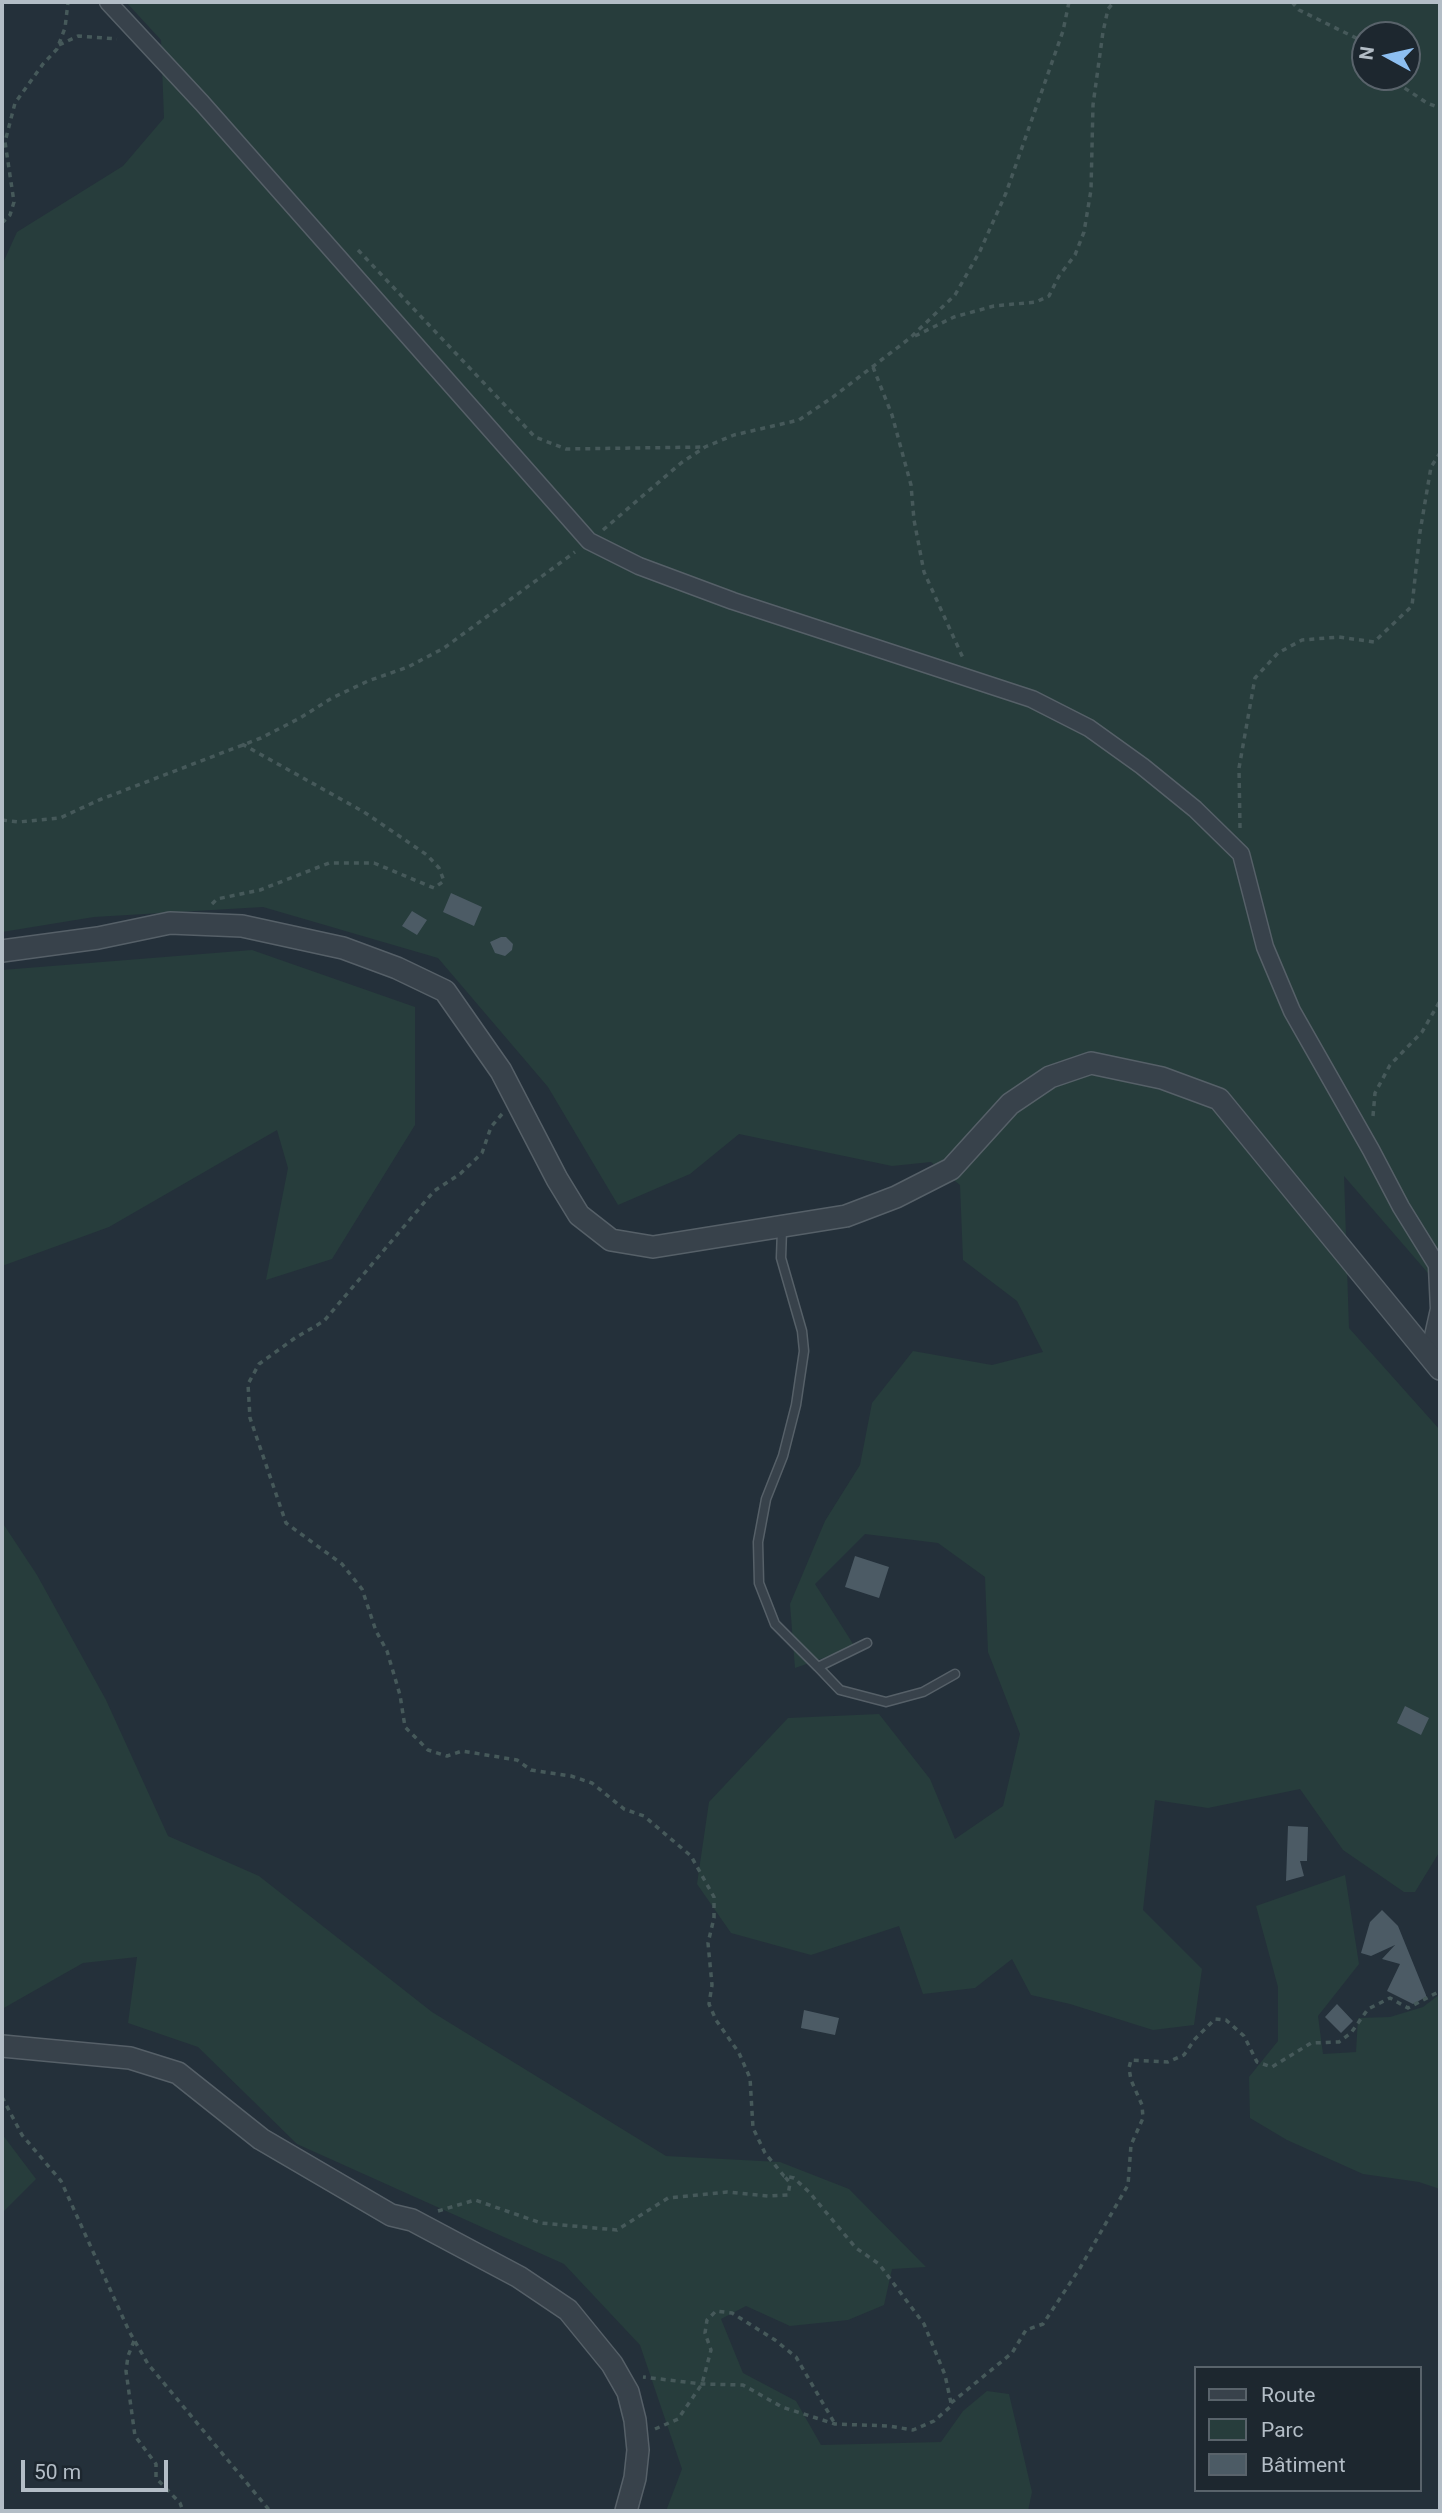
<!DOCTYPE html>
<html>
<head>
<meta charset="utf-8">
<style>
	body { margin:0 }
	#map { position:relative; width:1442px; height:2513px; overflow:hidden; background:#24303a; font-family:Roboto,sans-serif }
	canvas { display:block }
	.frame { position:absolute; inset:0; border:4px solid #b3bdc6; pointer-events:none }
	.legend { position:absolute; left:1194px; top:2366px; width:228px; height:126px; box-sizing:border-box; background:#1d272f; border:2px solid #59636b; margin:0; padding:9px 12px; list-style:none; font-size:21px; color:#b3bdc6 }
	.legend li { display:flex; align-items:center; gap:14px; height:35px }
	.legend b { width:35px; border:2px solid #59636b }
	.north { position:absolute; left:1351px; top:21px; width:70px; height:70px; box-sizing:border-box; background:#1d272f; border:2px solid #59636b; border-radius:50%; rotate:278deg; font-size:19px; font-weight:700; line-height:28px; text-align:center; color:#b3bdc6 }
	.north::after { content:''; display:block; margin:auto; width:24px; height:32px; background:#8dbff1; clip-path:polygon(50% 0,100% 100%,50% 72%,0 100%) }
	.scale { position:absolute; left:21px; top:2460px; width:147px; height:32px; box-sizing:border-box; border:4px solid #b3bdc6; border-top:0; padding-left:9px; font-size:21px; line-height:24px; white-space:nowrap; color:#b3bdc6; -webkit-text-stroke:5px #1d272f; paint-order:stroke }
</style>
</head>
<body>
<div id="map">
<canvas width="1442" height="2513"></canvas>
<div class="frame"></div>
<ul class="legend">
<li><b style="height:9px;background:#38424b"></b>Route</li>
<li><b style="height:19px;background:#273d3c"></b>Parc</li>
<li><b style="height:19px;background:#4c5b65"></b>Bâtiment</li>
</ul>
<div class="north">N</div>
<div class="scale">50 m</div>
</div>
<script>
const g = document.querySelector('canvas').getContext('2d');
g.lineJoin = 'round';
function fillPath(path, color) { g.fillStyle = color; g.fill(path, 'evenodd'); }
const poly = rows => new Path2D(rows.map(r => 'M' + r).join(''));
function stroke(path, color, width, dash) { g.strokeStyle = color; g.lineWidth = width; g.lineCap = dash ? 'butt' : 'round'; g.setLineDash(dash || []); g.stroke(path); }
const green = poly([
	[126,2,1440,2,1440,1287,1344,1176,1349,1328,1440,1430,1440,1851,1415,1892,1404,1892,1343,1850,1300,1789,1208,1808,1155,1800,1143,1910,1202,1969,1194,2025,1153,2030,1070,2004,1031,1995,1012,1959,975,1988,923,1994,899,1926,811,1955,731,1933,697,1884,709,1802,788,1718,879,1714,930,1779,955,1839,1003,1806,1020,1734,988,1652,985,1577,938,1543,865,1534,815,1584,855,1647,795,1668,790,1604,825,1521,860,1465,872,1403,913,1351,992,1365,1043,1352,1017,1301,963,1260,960,1185,931,1162,892,1166,739,1134,690,1174,618,1205,548,1087,438,958,263,907,94,917,2,932,2,265,17,232,123,166,164,118,161,40],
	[1365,35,1407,35,1407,77,1365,77],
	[252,950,415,1007,415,1125,332,1259,266,1280,288,1168,277,1130,109,1227,2,1266,2,970],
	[2,1522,37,1575,106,1700,168,1836,259,1876,432,2012,666,2156,780,2162,849,2189,926,2267,892,2269,884,2305,848,2320,790,2326,746,2306,721,2319,743,2373,796,2401,821,2445,941,2442,963,2411,987,2391,1009,2394,1032,2492,1028,2511,666,2511,682,2469,640,2345,564,2264,297,2144,198,2047,128,2023,137,1957,83,1963,2,2009],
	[1345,1875,1359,1964,1318,2016,1323,2054,1356,2052,1358,2018,1390,2017,1423,2007,1440,1994,1440,2189,1419,2182,1363,2174,1287,2140,1250,2118,1249,2077,1278,2041,1278,1987,1256,1906],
	[2,2134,36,2179,2,2213]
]);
const building = poly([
	[451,893,482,907,474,926,443,912],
	[412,911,427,920,417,935,402,926],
	[501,937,506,937,513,944,512,950,505,956,495,953,490,942],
	[855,1556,889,1567,879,1598,845,1587],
	[1405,1706,1429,1718,1421,1735,1397,1723],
	[1288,1826,1308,1827,1307,1861,1300,1861,1304,1876,1286,1881],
	[1382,1910,1398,1926,1426,1995,1426,1997,1413,2004,1387,1991,1400,1964,1382,1959,1395,1945,1371,1956,1361,1953,1370,1922],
	[1337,2004,1353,2021,1341,2033,1325,2017],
	[804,2010,839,2018,835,2035,801,2028]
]);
const path = poly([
	[1292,2,1299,10,1356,38,1365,50],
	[59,45,78,36,117,39],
	[1388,77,1427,103,1440,108],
	[2,223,10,215,14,202,5,142,15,103,43,64,57,49,65,28,68,2],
	[358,250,535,437,566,449,705,447],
	[915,336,954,317,994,306,1036,302,1049,296,1059,276,1075,255,1084,232,1091,190,1093,105,1103,32,1108,9,1114,2],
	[873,367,892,415,911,485,914,520,924,572,963,658],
	[603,530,681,463,705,447,734,435,799,420,833,397,910,338,955,295,980,251,1006,193,1063,31,1069,2],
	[2,820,18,822,60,818,99,800,261,738,300,718,332,698,368,681,408,667,444,648,575,552],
	[1240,828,1239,768,1255,678,1278,653,1302,640,1339,637,1374,642,1412,606,1420,532,1431,467,1440,453],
	[212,904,217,899,260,890,329,863,374,863,434,888,444,881,439,868,427,855,364,812,242,744],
	[502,1114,491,1127,482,1153,460,1174,434,1191,324,1321,295,1338,259,1364,248,1384,250,1418,286,1523,342,1564,362,1589,376,1631,387,1651,400,1695,405,1727,428,1750,447,1756,462,1751,517,1760,531,1770,571,1776,592,1783,624,1809,644,1816,691,1856,714,1897,714,1918,708,1943,712,1985,709,2004,716,2020,739,2053,750,2078,753,2128,765,2153,784,2176,794,2178,809,2192,856,2248,879,2264,924,2324,945,2375,951,2403,950,2407,934,2421,913,2430,889,2426,835,2424,782,2407,743,2385,702,2384,643,2377],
	[1373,1116,1375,1093,1390,1065,1422,1032,1440,1001],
	[2,2097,22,2135,61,2181,129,2331,148,2364,270,2511],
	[438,2211,475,2200,541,2223,617,2230,668,2198,727,2192,768,2196,788,2195,790,2183,785,2177],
	[134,2341,128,2356,126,2371,135,2436,156,2464,156,2478,180,2503,183,2511],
	[951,2403,1012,2353,1026,2330,1043,2324,1080,2268,1128,2185,1131,2145,1143,2118,1142,2105,1131,2080,1129,2068,1131,2060,1168,2062,1184,2055,1195,2039,1215,2019,1226,2020,1244,2036,1257,2062,1272,2067,1311,2043,1339,2042,1351,2033,1368,2009,1390,1998,1408,2008,1440,1991],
	[655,2429,678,2419,702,2384,711,2350,705,2333,707,2320,716,2311,732,2313,775,2340,796,2357,835,2424]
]);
const service = poly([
	[782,1229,781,1258,802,1331,804,1351,796,1405,783,1456,766,1499,758,1542,759,1583,775,1624,818,1667,867,1643],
	[818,1667,840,1690,886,1702,923,1692,955,1674]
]);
const minor = poly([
	[108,2,202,103,589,541,639,566,733,601,1032,699,1089,728,1142,766,1195,809,1241,854,1265,947,1292,1011,1371,1150,1401,1207,1440,1270],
	[1429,1354,1439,1309,1437,1267]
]);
const tertiary = poly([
	[2,951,98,938,170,923,242,926,343,948,397,968,445,991,501,1071,557,1179,579,1215,611,1240,653,1247,846,1216,896,1197,951,1169,1010,1104,1050,1077,1091,1063,1162,1078,1219,1099,1440,1369],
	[2,2046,130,2058,178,2073,261,2139,391,2215,412,2220,519,2277,568,2310,612,2364,628,2392,635,2420,638,2450,635,2478,626,2511]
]);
fillPath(green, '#273d3c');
fillPath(building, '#4c5b65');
stroke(service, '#566068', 11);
stroke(minor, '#566068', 19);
stroke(tertiary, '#566068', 24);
stroke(path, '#46595a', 3.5, [5, 5]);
stroke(service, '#38424b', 8);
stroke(minor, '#38424b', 16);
stroke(tertiary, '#38424b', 21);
</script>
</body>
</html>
